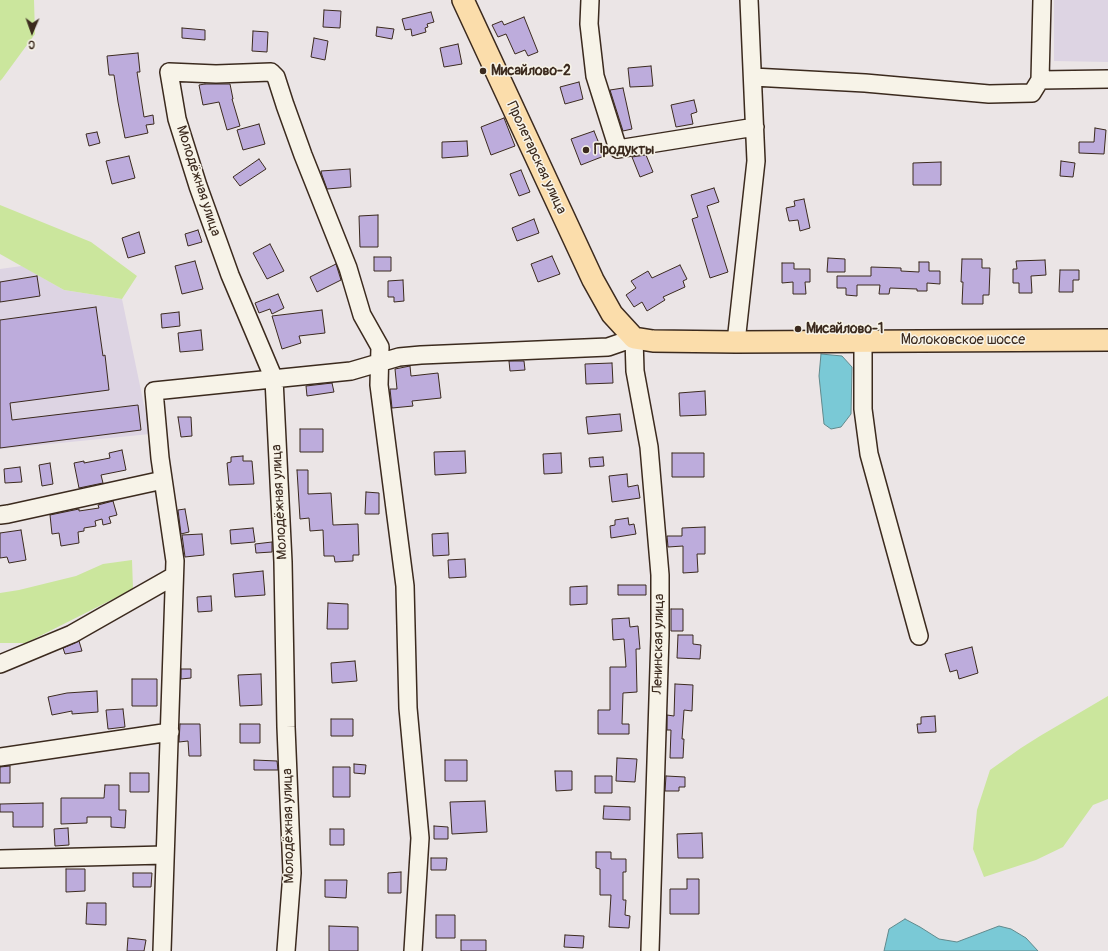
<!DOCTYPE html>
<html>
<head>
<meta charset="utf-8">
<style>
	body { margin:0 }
	#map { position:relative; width:1108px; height:951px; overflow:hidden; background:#ebe5e6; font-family:Pangolin,sans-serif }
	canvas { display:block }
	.north { position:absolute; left:12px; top:12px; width:40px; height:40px; -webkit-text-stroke:3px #f7f3e8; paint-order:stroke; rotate:182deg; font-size:11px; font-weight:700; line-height:16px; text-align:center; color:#3b2a1e }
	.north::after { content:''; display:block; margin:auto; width:14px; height:18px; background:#3b2a1e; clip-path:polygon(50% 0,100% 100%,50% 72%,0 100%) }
</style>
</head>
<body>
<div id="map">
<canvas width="1108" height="951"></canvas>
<div class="north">С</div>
</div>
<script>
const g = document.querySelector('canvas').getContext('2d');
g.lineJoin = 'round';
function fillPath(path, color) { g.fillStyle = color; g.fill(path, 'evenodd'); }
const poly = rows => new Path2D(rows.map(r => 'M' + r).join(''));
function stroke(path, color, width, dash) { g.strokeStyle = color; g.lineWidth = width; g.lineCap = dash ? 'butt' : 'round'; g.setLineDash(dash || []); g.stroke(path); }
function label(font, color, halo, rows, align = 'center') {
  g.font = font + ' Pangolin,sans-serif'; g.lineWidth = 3; g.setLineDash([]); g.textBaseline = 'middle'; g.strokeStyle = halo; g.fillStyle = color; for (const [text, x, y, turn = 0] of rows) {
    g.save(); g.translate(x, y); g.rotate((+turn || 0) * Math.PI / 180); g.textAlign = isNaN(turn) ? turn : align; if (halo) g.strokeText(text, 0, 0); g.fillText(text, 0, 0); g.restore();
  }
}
const built = poly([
	[1054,0,1108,0,1108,62,1054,61],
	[22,266,64,290,122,299,150,434,0,449,0,269]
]);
const green = poly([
	[0,0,34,0,35,34,2,79,0,81],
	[0,205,91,242,137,276,122,299,64,290,0,254],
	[132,560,133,589,26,643,0,643,0,593,19,590,76,576,103,564],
	[1108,696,1108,799,1093,805,1063,847,1036,860,984,877,973,849,977,810,990,770,1021,748,1040,736]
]);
const water = poly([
	[821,354,842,356,852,367,851,414,841,427,831,429,824,424,819,376,821,354],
	[905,919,920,927,939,939,957,942,999,926,1011,929,1026,938,1038,951,884,951,889,929,905,919]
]);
const building = poly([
	[324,10,341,11,340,28,323,27,324,10],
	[431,12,434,22,427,24,428,27,425,28,426,32,412,36,411,29,405,30,402,19,431,12],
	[524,17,538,52,528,56,525,50,515,54,506,34,498,37,492,25,502,21,504,25,524,17],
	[377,27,394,29,392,39,376,36,377,27],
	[182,28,205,30,205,40,182,38,182,28],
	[253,31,268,32,267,52,252,51,253,31],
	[314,38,328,41,325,60,311,57,314,38],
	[458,44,462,64,444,67,440,48,458,44],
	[138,53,140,72,137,72,144,117,153,115,154,124,146,125,148,133,125,138,118,102,114,75,109,75,107,56,138,53],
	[651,66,653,86,630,87,628,68,651,66],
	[579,82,583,99,565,104,560,87,579,82],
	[205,84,230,84,233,99,232,99,240,126,227,130,219,102,203,105,199,85,205,84],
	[623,88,632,129,623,131,610,90,623,88],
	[694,100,697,112,691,114,693,124,676,127,671,105,694,100],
	[504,118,515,146,491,155,481,127,504,118],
	[259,124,265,144,243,150,237,130,259,124],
	[1095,128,1106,130,1104,154,1079,153,1079,142,1094,142,1095,128],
	[594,131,604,156,581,165,571,139,594,131],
	[97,132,100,143,89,146,86,134,97,132],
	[467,141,468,156,442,158,442,142,467,141],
	[646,155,653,172,640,177,632,157,646,155],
	[129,156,135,178,112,184,106,161,129,156],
	[259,159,266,169,240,186,233,177,259,159],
	[1061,161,1075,163,1073,177,1060,176,1061,161],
	[941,162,941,185,913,185,913,163,941,162],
	[350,169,351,187,327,189,322,175,321,171,350,169],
	[521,170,530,192,519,196,510,174,521,170],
	[714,188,719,202,707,206,728,272,710,278,692,219,698,217,691,195,714,188],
	[804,199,810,228,800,231,798,220,789,221,786,208,795,206,794,201,804,199],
	[378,215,378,247,360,247,359,216,378,215],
	[534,219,539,233,517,241,512,228,534,219],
	[198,230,202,242,188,246,185,234,198,230],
	[139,232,145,253,128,258,122,238,139,232],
	[270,244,284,271,267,279,253,253,270,244],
	[552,256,560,274,538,282,531,264,552,256],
	[374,257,391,257,391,271,374,271,374,257],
	[828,258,845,259,845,272,827,272,828,258],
	[962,259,982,259,982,268,990,268,989,295,983,295,983,304,962,304,963,282,961,282,962,259],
	[1045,260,1046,275,1031,276,1032,293,1019,293,1019,283,1013,283,1013,269,1017,269,1016,261,1045,260],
	[195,261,203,289,182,294,175,266,195,261],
	[919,262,929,262,929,271,940,271,940,284,927,283,927,291,917,291,917,289,890,288,889,294,879,294,880,285,857,285,857,296,846,295,846,288,837,288,837,276,871,276,871,267,901,268,901,271,919,272,919,262],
	[782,263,794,263,794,269,810,269,810,282,805,282,806,294,793,294,793,282,782,283,782,263],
	[336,264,341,280,317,292,310,277,336,264],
	[680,265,687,279,683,281,685,287,663,297,665,300,647,311,642,302,634,307,626,295,636,288,631,281,648,271,652,278,680,265],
	[1060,270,1079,270,1079,280,1073,280,1073,292,1059,292,1060,270],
	[37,276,40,296,0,302,0,282,37,276],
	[403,280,404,301,394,302,394,297,388,297,388,281,403,280],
	[278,294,284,308,272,314,270,309,259,313,255,303,278,294],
	[96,307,103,356,105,355,109,390,10,403,12,420,138,405,141,430,0,448,0,320,96,307],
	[322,310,325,333,299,336,301,343,282,349,272,316,322,310],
	[179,312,180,326,162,328,161,314,179,312],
	[201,330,203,350,180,352,178,333,201,330],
	[509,361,524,361,525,370,510,371,509,361],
	[612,363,613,383,586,384,585,364,612,363],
	[410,366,411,376,438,373,441,398,412,401,413,406,392,408,390,389,397,389,395,369,410,366],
	[332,383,334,392,307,396,306,386,332,383],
	[705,391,706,415,680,416,679,393,705,391],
	[620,414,622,431,588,434,586,417,620,414],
	[178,417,191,417,192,436,181,437,178,417],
	[300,429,323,429,323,452,300,452,300,429],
	[122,450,126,470,101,475,103,483,79,488,74,463,84,461,84,463,110,458,109,453,122,450],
	[465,451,466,473,435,475,434,452,465,451],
	[561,453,562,473,544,474,543,454,561,453],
	[672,453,704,453,704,477,672,477,672,453],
	[243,456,243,461,252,461,254,484,229,485,227,463,231,462,231,457,243,456],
	[603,457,604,466,590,467,589,458,603,457],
	[50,463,53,484,42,486,39,465,50,463],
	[20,467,22,482,5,483,4,469,20,467],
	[297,470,308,470,308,494,331,493,333,525,358,524,359,555,353,555,353,561,335,562,334,556,324,556,323,530,310,531,309,518,300,519,297,470],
	[627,474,628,487,638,485,640,498,612,502,609,476,627,474],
	[366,492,379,493,379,514,365,514,366,492],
	[113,501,117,515,109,517,111,523,103,525,102,519,95,521,96,526,84,528,84,531,78,532,79,543,61,546,59,533,52,534,50,515,79,509,79,511,99,508,98,505,113,501],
	[185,509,189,532,181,534,178,510,185,509],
	[628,518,629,525,634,524,636,534,611,538,610,526,615,525,615,520,628,518],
	[705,527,705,554,697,554,698,572,683,573,683,546,668,547,667,536,682,536,682,528,705,527],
	[253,528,255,542,231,544,230,530,253,528],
	[21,530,26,560,9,563,7,557,0,558,0,533,21,530],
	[448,533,449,555,433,556,432,534,448,533],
	[202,534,204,555,185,557,182,535,202,534],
	[272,542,272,552,256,553,255,544,272,542],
	[465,559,466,577,449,578,448,560,465,559],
	[263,571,265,595,235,597,233,574,263,571],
	[618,585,646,585,646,595,618,595,618,585],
	[587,586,587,604,570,605,570,587,587,586],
	[211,596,212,611,198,612,197,597,211,596],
	[328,603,348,604,348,629,327,629,328,603],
	[671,609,683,609,683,631,671,631,671,609],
	[629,618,630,627,638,626,640,649,636,649,637,692,623,693,622,724,629,724,629,734,598,734,598,710,610,710,610,667,626,667,624,639,613,640,612,619,629,618],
	[678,635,693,635,693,644,701,645,700,659,677,658,678,635],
	[79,641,82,651,65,654,63,648,79,641],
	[972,647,978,673,959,679,957,670,950,672,945,654,972,647],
	[355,661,357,681,332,683,331,663,355,661],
	[181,669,191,669,191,678,181,679,181,669],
	[261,674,262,705,240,706,238,675,261,674],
	[132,679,157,679,157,706,132,706,132,679],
	[675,684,693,685,692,711,684,710,682,739,684,739,683,758,670,758,671,730,667,730,667,715,674,716,675,684],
	[97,691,98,712,72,714,72,711,52,715,48,697,67,693,97,691],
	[123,709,125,727,108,729,106,710,123,709],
	[935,716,936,732,918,733,917,724,921,724,921,717,935,716],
	[331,719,353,719,353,736,331,736,331,719],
	[180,724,200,724,201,756,189,756,188,741,179,742,180,724],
	[240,724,260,724,260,743,240,743,240,724],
	[617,758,637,759,635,782,616,781,617,758],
	[254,760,277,761,278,770,254,770,254,760],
	[445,760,467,760,467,781,445,781,445,760],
	[354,764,366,765,365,774,354,773,354,764],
	[10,766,10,783,0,783,0,767,10,766],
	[333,767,350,767,350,797,333,797,333,767],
	[555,771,572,771,572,790,556,791,555,771],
	[130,773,149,773,149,792,130,792,130,773],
	[595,776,612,776,612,793,595,793,595,776],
	[666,776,685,777,685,787,679,787,679,791,665,791,666,776],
	[105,785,119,785,119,810,126,810,125,828,111,827,111,817,87,817,87,823,61,824,61,798,104,798,105,785],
	[485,801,487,832,452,834,450,802,485,801],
	[43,803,43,827,13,827,13,812,0,812,0,804,43,803],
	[604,806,630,807,630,820,603,819,604,806],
	[434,826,448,827,448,839,434,839,434,826],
	[68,828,69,845,55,846,54,829,68,828],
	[330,829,344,829,344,845,330,845,330,829],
	[702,833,703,858,678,858,677,834,702,833],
	[596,852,611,852,611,859,626,859,626,872,623,872,623,900,626,900,625,915,630,916,629,928,609,927,611,895,600,895,600,869,596,868,596,852],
	[431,858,447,858,446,870,431,870,431,858],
	[66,869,85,869,85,891,66,892,66,869],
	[401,872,401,893,388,893,388,873,401,872],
	[133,873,152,873,151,887,133,887,133,873],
	[687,879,699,879,699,914,670,914,670,889,687,889,687,879],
	[325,880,347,880,346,898,325,897,325,880],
	[87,903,106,903,106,925,86,924,87,903],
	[436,915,455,915,455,938,436,938,436,915],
	[329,926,358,927,358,951,329,951,329,926],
	[565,935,584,936,583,948,564,947,565,935],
	[128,938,146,940,144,951,127,951,128,938],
	[461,940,486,940,486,951,461,951,461,940]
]);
const minor = poly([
	[590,0,589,24,595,76,618,149,755,127],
	[753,77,865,83,989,94,1032,93,1040,80,1042,0],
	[1040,80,1108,79],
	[863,341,863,409,869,454,919,636],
	[736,342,756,161,749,0],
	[0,515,8,514,163,480],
	[0,664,72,634,174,576],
	[0,757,170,732],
	[0,859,165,855],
	[162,951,175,561,160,458,154,391,351,371,399,357,421,355,608,347,634,338,635,371,649,447,660,575,660,636,650,951],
	[286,951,292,873,286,727,283,562,274,379,230,275,198,186,177,119,169,72,216,74,271,72,276,77,285,105,303,155,348,268,362,315,380,347,379,385,405,586,408,708,420,838,413,951]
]);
const major = poly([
	[463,0,593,280,612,314,634,338,653,341,736,342,1108,340]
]);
const markers = [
	[483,71,4,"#3b2a1e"],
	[586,150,4,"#3b2a1e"],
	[798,329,4,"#3b2a1e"]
];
const poiNames = [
	["Мисайлово-2",491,71],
	["Продукты",594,150],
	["Мисайлово-1",806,329]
];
const streetNames = [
	["Пролетарская улица",536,158,65],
	["Молодёжная улица",198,181,72],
	["Молоковское шоссе",963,340],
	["Молодёжная улица",280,502,-93],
	["Ленинская улица",659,644,-89],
	["Молодёжная улица",289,826,-91]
];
fillPath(built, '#ddd4e3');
fillPath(green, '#cbe69d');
fillPath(water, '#7ac9d6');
stroke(water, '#61898c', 1);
fillPath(building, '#bdacdc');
stroke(building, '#3b2a1e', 1);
stroke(minor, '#3b2a1e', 20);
stroke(major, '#3b2a1e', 24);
stroke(minor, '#f7f3e8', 17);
stroke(major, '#fbddab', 21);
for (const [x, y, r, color] of markers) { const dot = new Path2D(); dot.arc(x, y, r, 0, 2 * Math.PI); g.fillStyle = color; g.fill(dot); stroke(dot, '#f7f3e8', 1.5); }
label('bold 14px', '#3b2a1e', '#f7f3e8', poiNames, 'left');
label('14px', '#3b2a1e', '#f7f3e8', streetNames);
</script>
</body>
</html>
